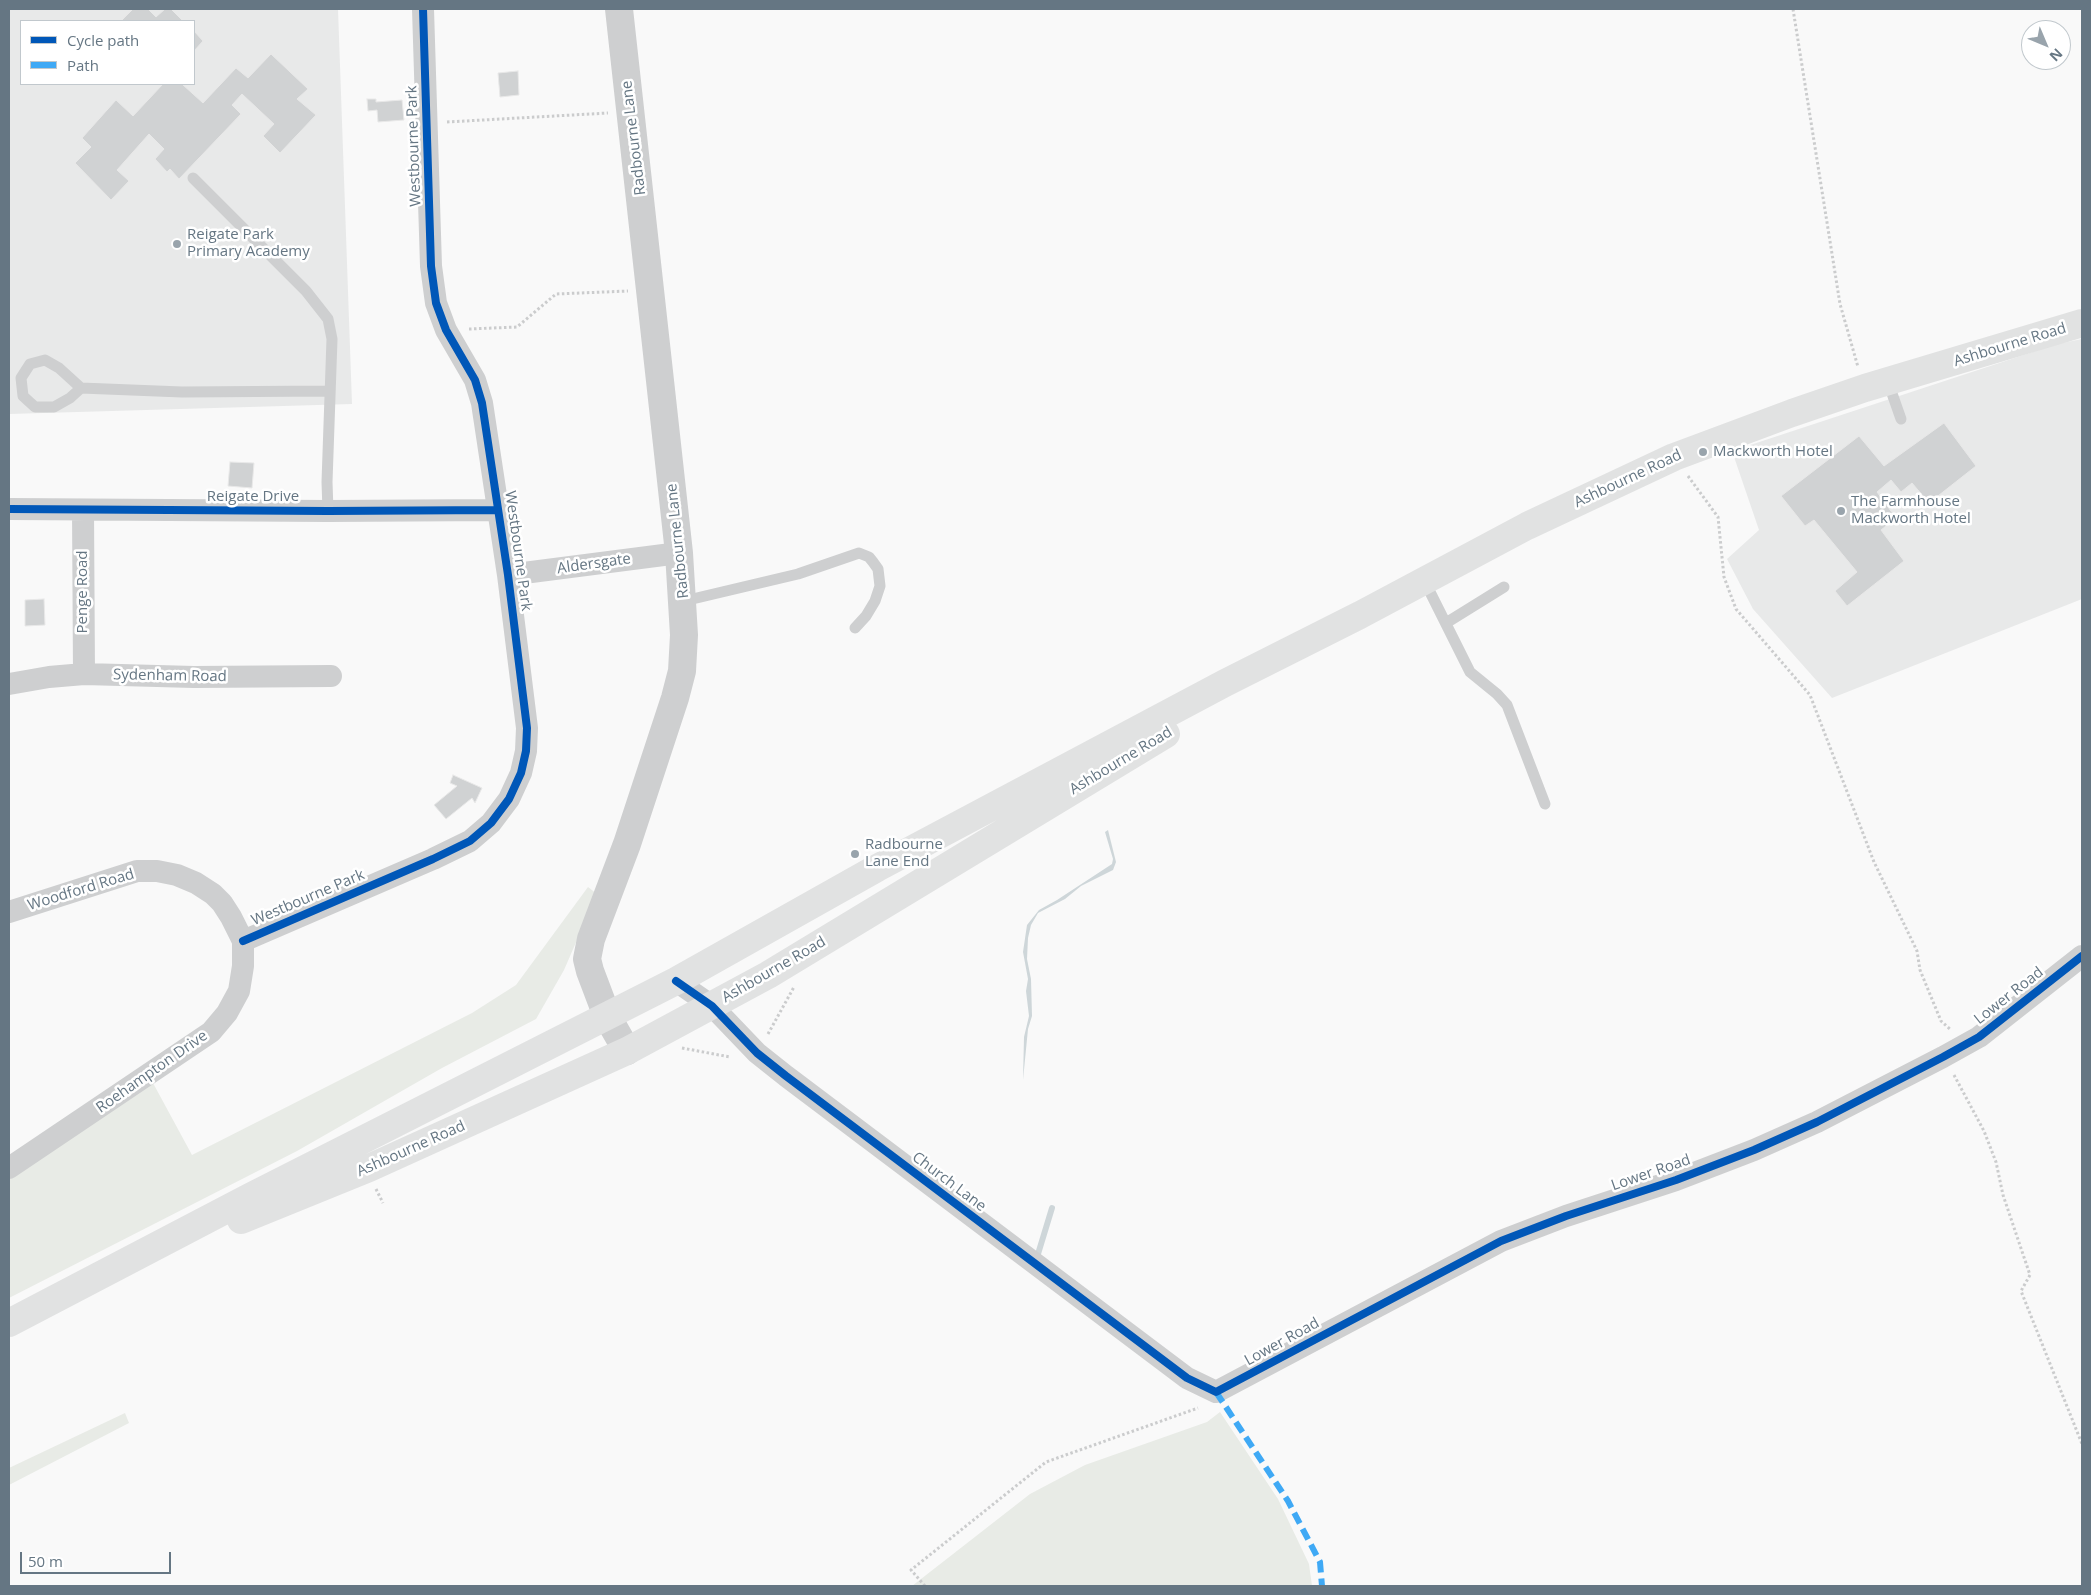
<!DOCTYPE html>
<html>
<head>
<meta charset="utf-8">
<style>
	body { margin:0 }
	#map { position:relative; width:2091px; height:1595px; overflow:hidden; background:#f9f9f9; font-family:"Open Sans",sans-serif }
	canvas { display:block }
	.frame { position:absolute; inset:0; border:10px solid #657683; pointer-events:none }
	.legend { position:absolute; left:20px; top:20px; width:175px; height:65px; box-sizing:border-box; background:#fff; border:1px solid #c1c8cd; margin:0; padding:6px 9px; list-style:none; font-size:15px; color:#657683 }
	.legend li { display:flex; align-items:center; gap:10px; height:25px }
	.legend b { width:25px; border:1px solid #c1c8cd }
	.north { position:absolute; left:2021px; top:20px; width:50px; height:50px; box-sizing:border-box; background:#fff; border:1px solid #c1c8cd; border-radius:50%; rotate:135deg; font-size:14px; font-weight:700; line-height:20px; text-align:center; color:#657683 }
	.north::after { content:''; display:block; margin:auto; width:18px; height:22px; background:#99a4ac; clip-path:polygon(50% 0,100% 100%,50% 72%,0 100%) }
	.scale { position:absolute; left:20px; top:1552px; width:151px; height:22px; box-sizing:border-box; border:2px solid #657683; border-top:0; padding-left:6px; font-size:15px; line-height:18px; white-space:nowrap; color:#657683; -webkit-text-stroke:4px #fff; paint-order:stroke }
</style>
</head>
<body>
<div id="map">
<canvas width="2091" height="1595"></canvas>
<div class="frame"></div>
<ul class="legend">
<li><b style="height:6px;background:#0057b8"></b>Cycle path</li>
<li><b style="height:6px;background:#3fa9f5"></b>Path</li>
</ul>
<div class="north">N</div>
<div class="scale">50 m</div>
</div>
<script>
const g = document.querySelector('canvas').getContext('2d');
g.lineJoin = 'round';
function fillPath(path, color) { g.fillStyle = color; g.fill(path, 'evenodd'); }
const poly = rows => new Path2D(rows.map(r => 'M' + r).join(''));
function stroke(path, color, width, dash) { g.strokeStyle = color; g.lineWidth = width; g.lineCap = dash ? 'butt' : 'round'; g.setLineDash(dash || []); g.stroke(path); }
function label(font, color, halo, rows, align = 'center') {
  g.font = font + ' "Open Sans",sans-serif'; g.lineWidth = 5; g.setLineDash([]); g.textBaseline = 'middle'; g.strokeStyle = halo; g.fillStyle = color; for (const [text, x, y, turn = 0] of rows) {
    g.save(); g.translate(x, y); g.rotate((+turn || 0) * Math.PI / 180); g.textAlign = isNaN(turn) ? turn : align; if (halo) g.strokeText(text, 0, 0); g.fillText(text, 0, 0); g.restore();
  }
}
const built = poly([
	[9,9,338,9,352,404,9,414],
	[21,21,194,21,194,84,21,84],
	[2082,339,2082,599,1832,698,1753,609,1727,559,1759,530,1732,451,2057,344]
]);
const green = poly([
	[588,887,597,894,564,970,536,1019,442,1068,297,1151,9,1298,9,1179,153,1083,192,1155,472,1013,516,985],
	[1220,1412,1278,1499,1309,1564,1312,1586,912,1586,1030,1494,1085,1465,1207,1422],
	[125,1413,129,1423,9,1485,9,1468]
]);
const water = poly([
	[1108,830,1116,862,1113,870,1081,886,1065,899,1038,913,1031,925,1028,938,1027,959,1031,979,1032,1016,1028,1029,1023,1080,1024,1037,1029,1016,1026,991,1028,979,1023,952,1027,925,1039,910,1057,900,1112,864,1113,859,1105,832]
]);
const stream = poly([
	[1038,1254,1052,1208]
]);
const building = poly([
	[133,9,148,9,156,17,165,9,171,9,183,21,121,21,133,9],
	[194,31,203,41,194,51,194,31],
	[271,54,308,89,297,99,316,115,280,153,263,136,274,124,242,94,232,105,241,114,179,179,170,169,167,172,155,159,164,149,149,134,117,170,129,181,111,200,75,163,91,147,82,138,116,100,133,116,163,84,182,84,203,103,236,68,248,78,271,54],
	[518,71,519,95,500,97,498,73,518,71],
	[367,99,376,99,376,102,402,100,404,120,378,122,377,110,368,111,367,99],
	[1944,423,1976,466,1929,503,1912,483,1901,492,1891,480,1877,492,1896,518,1881,530,1904,561,1847,606,1835,591,1857,572,1814,520,1805,526,1781,496,1859,436,1884,466,1944,423],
	[230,462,254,463,252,488,228,486,230,462],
	[44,599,45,625,25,626,25,600,44,599],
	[453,775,482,788,475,803,472,798,446,819,434,805,457,786,450,783,453,775]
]);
const path = poly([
	[1793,9,1840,304,1858,367],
	[447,122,608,113],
	[469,329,517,327,556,294,628,291],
	[1688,476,1718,517,1724,577,1736,609,1810,695,1874,862,1917,951,1920,970,1941,1021,1951,1030],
	[768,1034,794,987],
	[682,1048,730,1057],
	[1954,1075,1984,1131,1996,1162,2003,1195,2030,1275,2021,1291,2082,1444],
	[376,1189,383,1203],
	[925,1586,911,1570,1046,1462,1198,1408]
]);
const service = poly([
	[193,178,306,291,328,319,332,339,327,482,328,511],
	[1888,382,1901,419],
	[81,388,70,398,54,407,35,407,23,396,21,378,30,364,45,360,59,368,81,388,182,392,329,391],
	[1424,580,1470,672,1497,694,1507,705,1545,804],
	[684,601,798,574,859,553,869,557,873,562,878,569,880,586,875,601,866,616,855,628],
	[1446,623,1504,587]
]);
const minor = poly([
	[9,509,328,511,498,510],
	[83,510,84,674],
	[508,575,679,553],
	[9,684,49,677,84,674,194,677,331,676],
	[9,912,137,871,157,871,177,875,196,883,213,894,222,903,231,917,243,941,243,966,239,991,227,1013,211,1032,9,1168],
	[243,941,433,859,470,841,491,823,509,799,521,773,526,751,527,728,508,575,482,403,475,380,446,330,436,303,431,266,423,9],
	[676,981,712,1006,757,1053,786,1076,1187,1378,1216,1392,1501,1241,1566,1216,1676,1180,1754,1150,1817,1122,1943,1057,1979,1037,2082,956]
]);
const tertiary = poly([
	[619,9,679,553,684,635,682,671,675,698,627,844,591,939,587,959,590,971,607,1016,627,1051]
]);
const trunk = poly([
	[241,1220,369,1168,627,1051,768,975,1166,734],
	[9,1323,250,1197,676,981,877,868,1225,683,1360,615,1527,526,1674,457,1792,413,1865,388,2082,323]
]);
const quiet = poly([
	[1216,1392,1288,1501,1320,1562,1322,1586]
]);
const cycleway = poly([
	[9,509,328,511,498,510],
	[243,941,433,859,470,841,491,823,509,799,521,773,526,751,527,728,508,575,482,403,475,380,446,330,436,303,431,266,423,9],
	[676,981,712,1006,757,1053,786,1076,1187,1378,1216,1392,1501,1241,1566,1216,1676,1180,1754,1150,1817,1122,1943,1057,1979,1037,2082,956]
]);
const markers = [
	[177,244,5,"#99a4ac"],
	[1703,452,5,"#99a4ac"],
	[1841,511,5,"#99a4ac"],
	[855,854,5,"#99a4ac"]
];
const streetNames = [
	["Radbourne Lane",634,138,-97],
	["Westbourne Park",414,146,-92],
	["Ashbourne Road",2010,345,-17],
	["Ashbourne Road",1628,479,-25],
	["Reigate Drive",253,497],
	["Radbourne Lane",678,541,-96],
	["Westbourne Park",518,551,82],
	["Aldersgate",594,564,-8],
	["Penge Road",83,592,-90],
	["Sydenham Road",170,676,1],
	["Ashbourne Road",1121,761,-31],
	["Woodford Road",81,890,-17],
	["Westbourne Park",308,898,-23],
	["Ashbourne Road",774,970,-30],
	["Lower Road",2009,996,-38],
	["Roehampton Drive",152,1072,-35],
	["Ashbourne Road",411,1149,-24],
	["Lower Road",1651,1173,-19],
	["Church Lane",949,1182,37],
	["Lower Road",1282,1342,-29]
];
const poiNames = [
	["Reigate Park",187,235],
	["Primary Academy",187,252],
	["Mackworth Hotel",1713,452],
	["The Farmhouse",1851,502],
	["Mackworth Hotel",1851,519],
	["Radbourne",865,845],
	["Lane End",865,862]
];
fillPath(built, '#e8e9e9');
fillPath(green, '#e8ebe6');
fillPath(water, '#ced6d9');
stroke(stream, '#ced6d9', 6);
fillPath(building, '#d0d2d3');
stroke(building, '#e8e8e8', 1);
stroke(path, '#cbcccd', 3, [2.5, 2.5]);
stroke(service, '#cecfd0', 11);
stroke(minor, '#cecfd0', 22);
stroke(tertiary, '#cecfd0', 28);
stroke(trunk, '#e1e2e2', 28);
stroke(quiet, '#3fa9f5', 6, [12, 6]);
stroke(cycleway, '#0057b8', 8);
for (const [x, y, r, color] of markers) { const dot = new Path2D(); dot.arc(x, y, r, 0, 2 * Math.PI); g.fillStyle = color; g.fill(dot); stroke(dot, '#fff', 2); }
label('15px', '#657683', '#fff', streetNames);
label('15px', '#657683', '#fff', poiNames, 'left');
</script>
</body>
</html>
